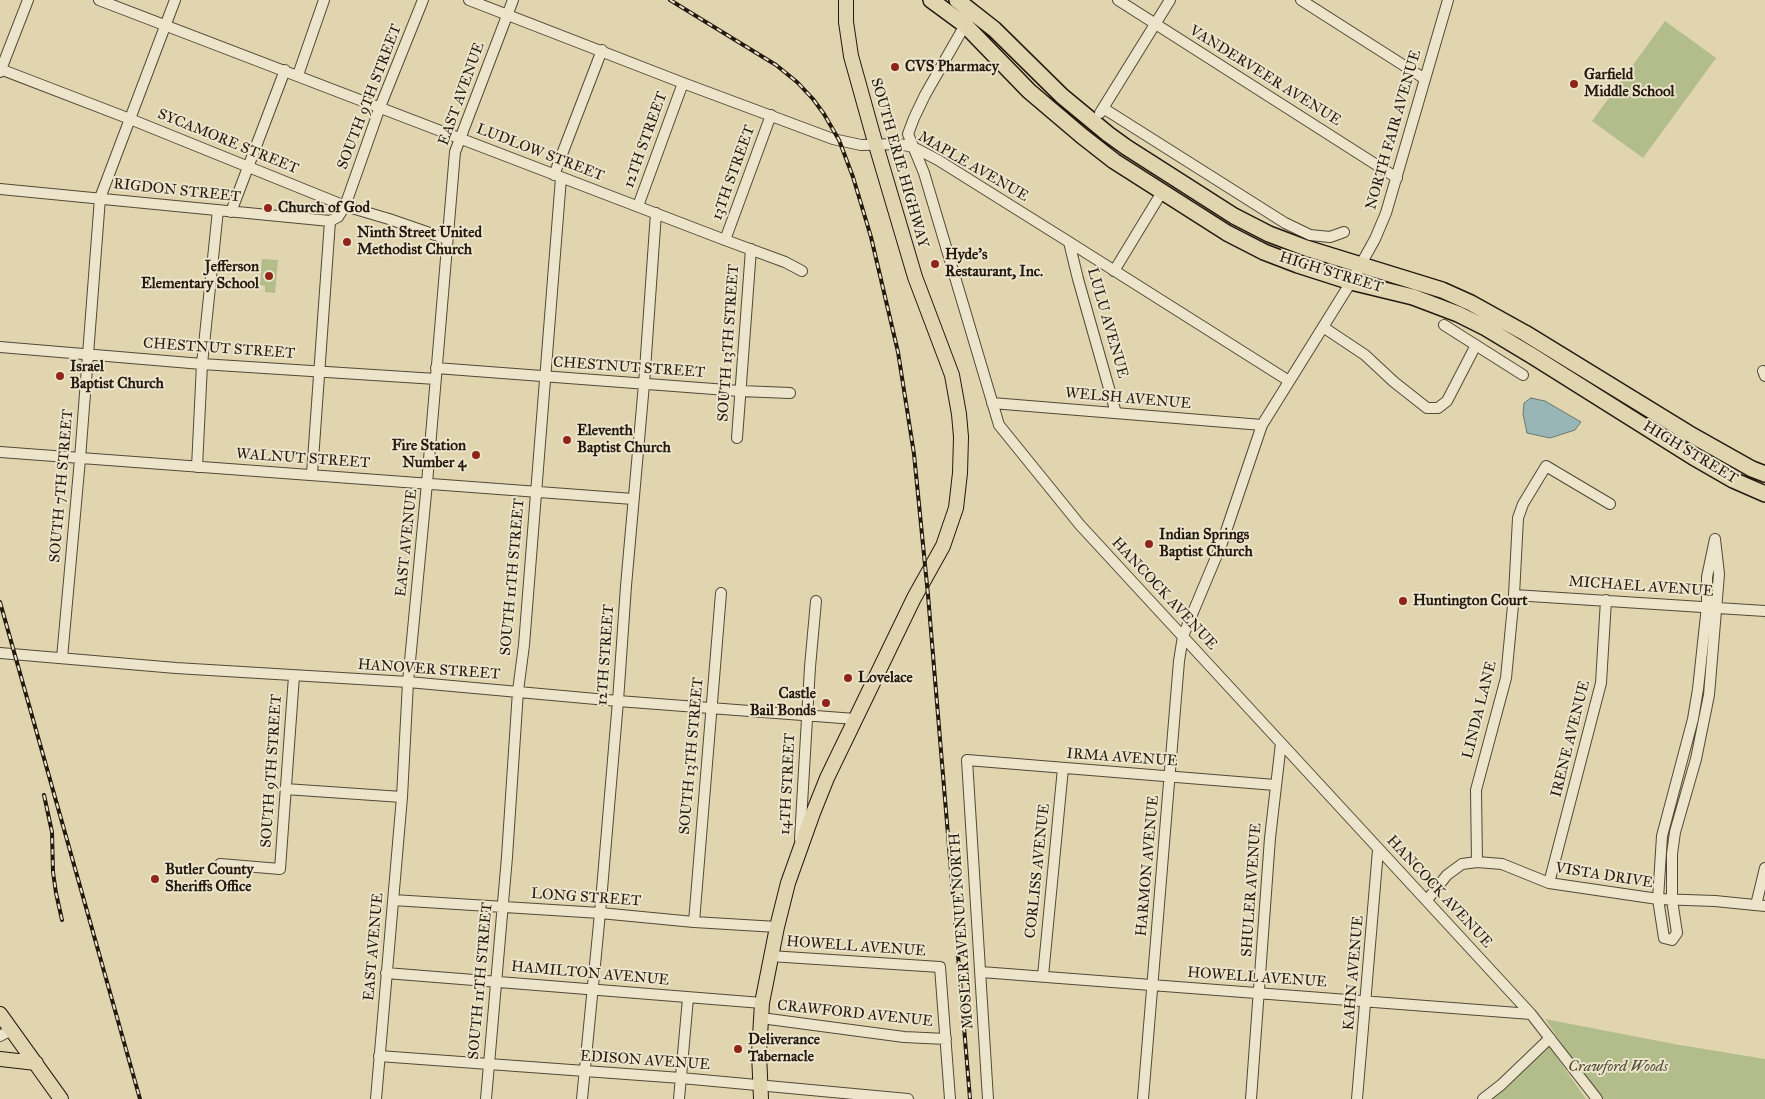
<!DOCTYPE html>
<html>
<head>
<meta charset="utf-8">
<style>
	body { margin:0 }
	canvas { display:block; background:#e1d5af }
</style>
</head>
<body>
<canvas width="1765" height="1099"></canvas>
<script>
const g = document.querySelector('canvas').getContext('2d');
g.lineJoin = 'round';
function fillPath(path, color) { g.fillStyle = color; g.fill(path, 'evenodd'); }
const poly = rows => new Path2D(rows.map(r => 'M' + r).join(''));
function stroke(path, color, width, dash) { g.strokeStyle = color; g.lineWidth = width; g.lineCap = dash ? 'butt' : 'round'; g.setLineDash(dash || []); g.stroke(path); }
function label(font, color, halo, rows, align = 'center') {
  g.font = font + ' "IM FELL Great Primer",serif'; g.lineWidth = 4; g.setLineDash([]); g.textBaseline = 'middle'; g.strokeStyle = halo; g.fillStyle = color; for (const [text, x, y, turn = 0] of rows) {
    g.save(); g.translate(x, y); g.rotate((+turn || 0) * Math.PI / 180); g.textAlign = isNaN(turn) ? turn : align; if (halo) g.strokeText(text, 0, 0); g.fillText(text, 0, 0); g.restore();
  }
}
const green = poly([
	[1665,21,1716,58,1643,158,1592,121],
	[262,259,278,260,275,293,265,292,265,286,260,285],
	[1545,1019,1674,1044,1765,1059,1765,1099,1600,1099],
	[1549,1046,1586,1099,1491,1099]
]);
const water = poly([
	[1531,398,1545,401,1581,422,1575,430,1550,438,1527,433,1523,414,1524,403,1531,398]
]);
const minor = poly([
	[99,0,725,240,785,262,802,271],
	[469,0,683,83,833,139,861,145,899,144,913,147,938,160,1069,242,1289,381],
	[1118,0,1397,178],
	[1301,0,1425,79],
	[965,25,925,95,914,118,908,134,924,173,999,425,1080,525,1531,1014,1597,1099],
	[0,69,130,119,345,206,389,219,447,239],
	[0,72,28,0],
	[298,75,324,0],
	[1103,108,1285,223,1310,235,1330,237,1344,232],
	[1100,113,1170,0],
	[554,175,602,50],
	[0,189,330,221,338,217,345,206,380,107,423,0],
	[638,206,683,83],
	[231,212,285,70],
	[725,240,771,115],
	[1069,242,1078,279,1116,413],
	[1114,271,1162,192],
	[1444,325,1523,375],
	[1323,327,1365,355,1394,382,1427,408,1438,408,1447,401,1476,345],
	[0,347,202,364,436,379],
	[436,368,740,391,790,393],
	[1763,371,1765,376],
	[992,403,1262,425],
	[737,438,751,249],
	[0,452,633,499],
	[197,467,202,364,218,210],
	[312,474,330,221],
	[1715,539,1719,574,1709,695,1696,759,1675,832,1672,854,1672,900,1677,933,1672,940,1664,938,1658,899,1662,836,1693,719,1698,689,1707,606,1707,577,1715,539],
	[1514,595,1765,611],
	[0,653,176,668,408,682,618,701,855,719],
	[62,658,80,459,100,198,175,0],
	[285,789,402,797],
	[800,839,810,667,816,601],
	[1477,862,1476,790,1506,678,1514,595,1518,518,1523,504,1546,466,1610,504],
	[220,864,280,869,294,676],
	[1549,883,1601,683,1606,600],
	[393,900,600,913,694,922,777,927],
	[1427,900,1447,875,1462,864,1477,862,1502,864,1549,883,1658,899,1715,901,1765,906],
	[1756,905,1765,868],
	[694,922,721,593],
	[770,956,940,967,950,1099],
	[981,972,1531,1014],
	[386,973,762,1003],
	[1043,976,1063,768],
	[761,1018,904,1037,946,1039],
	[0,1036,11,1030],
	[379,1056,681,1078,908,1099],
	[376,1099,402,797,408,682,427,483,455,152,513,0],
	[486,1099,507,857,518,691,524,645,561,178],
	[582,1099,600,913,618,701,626,586,644,384,656,213],
	[679,1099,688,998],
	[988,1099,967,760,1275,785],
	[1143,1099,1179,661,1183,636,1222,543,1262,425,1351,282,1375,239,1386,213,1448,0],
	[1251,1099,1270,838,1281,743],
	[1357,1099,1378,850],
	[1483,1099,1501,1085,1550,1038]
]);
const major = poly([
	[0,1014,61,1099],
	[0,1059,36,1063],
	[761,1099,759,1053,762,1003,777,927,788,883,813,813,827,778,914,598,943,546,956,508,960,473,961,437,959,414,952,375,915,277,873,135,851,56,846,22,846,0]
]);
const highway = poly([
	[931,0,965,25,1029,91,1082,136,1114,161,1227,233,1264,252,1298,265,1351,282,1413,297,1458,314,1486,328,1534,357,1693,457,1733,480,1765,494],
	[957,0,994,29,1062,96,1108,134,1126,147,1234,216,1269,234,1306,248,1442,290,1471,303,1525,333,1688,433,1752,469,1765,474]
]);
const rail = poly([
	[670,0,776,65,797,82,813,99,824,114,839,140,853,177,871,237,898,352,914,454,928,595,970,1099],
	[0,602,140,1099],
	[44,795,52,832,53,872,56,893,62,920]
]);
const markers = [
	[895,67,5,"#8f2418"],
	[1574,84,5,"#8f2418"],
	[268,208,5,"#8f2418"],
	[347,242,5,"#8f2418"],
	[935,264,5,"#8f2418"],
	[269,276,5,"#8f2418"],
	[60,376,5,"#8f2418"],
	[567,440,5,"#8f2418"],
	[476,455,5,"#8f2418"],
	[1149,544,5,"#8f2418"],
	[1403,601,5,"#8f2418"],
	[848,678,5,"#8f2418"],
	[826,703,5,"#8f2418"],
	[155,879,5,"#8f2418"],
	[738,1049,5,"#8f2418"]
];
const poiNames = [
	["CVS Pharmacy",905,67],
	["Garfield",1584,75],
	["Middle School",1584,92],
	["Church of God",278,208],
	["Ninth Street United",357,233],
	["Methodist Church",357,250],
	["Hyde's",945,255],
	["Restaurant, Inc.",945,272],
	["Jefferson",259,267,"right"],
	["Elementary School",259,284,"right"],
	["Israel",70,367],
	["Baptist Church",70,384],
	["Eleventh",577,431],
	["Baptist Church",577,448],
	["Fire Station",466,446,"right"],
	["Number 4",466,463,"right"],
	["Indian Springs",1159,535],
	["Baptist Church",1159,552],
	["Huntington Court",1413,601],
	["Lovelace",858,678],
	["Castle",816,694,"right"],
	["Bail Bonds",816,711,"right"],
	["Butler County",165,870],
	["Sheriffs Office",165,887],
	["Deliverance",748,1040],
	["Tabernacle",748,1057]
];
const streetNames = [
	["VANDERVEER AVENUE",1265,76,32],
	["EAST AVENUE",462,94,-70],
	["SOUTH 9TH STREET",370,97,-69],
	["NORTH FAIR AVENUE",1394,130,-74],
	["12TH STREET",646,140,-70],
	["SYCAMORE STREET",228,142,22],
	["LUDLOW STREET",540,153,21],
	["SOUTH ERIE HIGHWAY",899,163,74],
	["MAPLE AVENUE",973,167,30],
	["13TH STREET",734,173,-70],
	["RIGDON STREET",177,191,6],
	["HIGH STREET",1331,273,17],
	["LULU AVENUE",1107,323,74],
	["SOUTH 13TH STREET",729,343,-86],
	["CHESTNUT STREET",219,349,4],
	["CHESTNUT STREET",629,368,4],
	["WELSH AVENUE",1128,399,5],
	["HIGH STREET",1690,453,31],
	["WALNUT STREET",303,459,4],
	["SOUTH 7TH STREET",62,486,-85],
	["EAST AVENUE",407,543,-84],
	["SOUTH 11TH STREET",513,577,-85],
	["MICHAEL AVENUE",1641,587,4],
	["HANCOCK AVENUE",1164,594,47],
	["12TH STREET",606,655,-86],
	["HANOVER STREET",429,670,4],
	["LINDA LANE",1480,710,-76],
	["IRENE AVENUE",1571,739,-76],
	["SOUTH 13TH STREET",692,756,-85],
	["IRMA AVENUE",1122,758,4],
	["SOUTH 9TH STREET",272,771,-86],
	["14TH STREET",788,784,-87],
	["HARMON AVENUE",1148,866,-85],
	["CORLISS AVENUE",1038,871,-84],
	["VISTA DRIVE",1604,876,9],
	["SHULER AVENUE",1252,890,-86],
	["HANCOCK AVENUE",1439,892,47],
	["LONG STREET",586,898,4],
	["MOSLER AVENUE NORTH",962,931,-94],
	["EAST AVENUE",374,947,-85],
	["HOWELL AVENUE",856,947,4],
	["KAHN AVENUE",1354,973,-85],
	["HAMILTON AVENUE",590,974,5],
	["HOWELL AVENUE",1257,978,4],
	["SOUTH 11TH STREET",481,981,-85],
	["CRAWFORD AVENUE",855,1014,6],
	["EDISON AVENUE",645,1061,4]
];
const parkNames = [
	["Crawford Woods",1618,1067]
];
fillPath(green, '#b2bd8b');
fillPath(water, '#98b6b5');
stroke(water, '#697873', 1);
stroke(minor, '#524937', 12);
stroke(major, '#231a0f', 16);
stroke(highway, '#231a0f', 18);
stroke(minor, '#ece4cb', 10);
stroke(major, '#e1d5af', 14);
stroke(highway, '#e1d5af', 15);
stroke(rail, '#231a0f', 4);
stroke(rail, '#ece4cb', 2, [5.5]);
for (const [x, y, r, color] of markers) { const dot = new Path2D(); dot.arc(x, y, r, 0, 2 * Math.PI); g.fillStyle = color; g.fill(dot); stroke(dot, '#ece4cb', 2); }
label('bold 15px', '#231a0f', '#ece4cb', poiNames, 'left');
label('15px', '#231a0f', '#ece4cb', streetNames);
label('italic 15px', '#4e4b34', '#ece4cb', parkNames);
</script>
</body>
</html>
